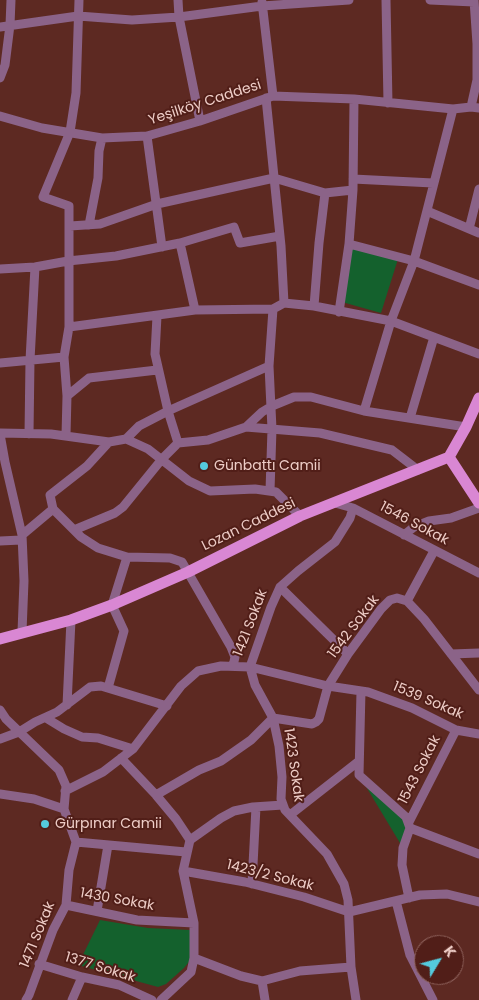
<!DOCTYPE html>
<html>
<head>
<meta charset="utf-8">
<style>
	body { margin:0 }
	#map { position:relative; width:479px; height:1000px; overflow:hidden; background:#5d2922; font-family:Poppins,sans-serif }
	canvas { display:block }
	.north { position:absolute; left:414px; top:935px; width:50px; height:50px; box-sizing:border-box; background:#511e18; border:1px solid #90645e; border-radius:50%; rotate:53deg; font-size:14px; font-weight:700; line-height:20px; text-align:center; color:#eecdc7 }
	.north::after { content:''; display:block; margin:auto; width:18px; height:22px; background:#54cadd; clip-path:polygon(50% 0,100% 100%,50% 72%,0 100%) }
</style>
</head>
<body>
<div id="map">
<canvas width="479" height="1000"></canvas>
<div class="north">K</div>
</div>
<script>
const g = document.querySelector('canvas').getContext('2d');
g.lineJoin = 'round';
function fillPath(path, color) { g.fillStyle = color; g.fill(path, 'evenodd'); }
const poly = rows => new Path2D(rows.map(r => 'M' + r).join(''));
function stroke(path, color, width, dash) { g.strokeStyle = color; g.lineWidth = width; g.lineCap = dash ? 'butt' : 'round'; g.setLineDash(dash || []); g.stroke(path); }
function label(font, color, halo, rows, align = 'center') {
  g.font = font + ' Poppins,sans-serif'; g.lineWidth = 4; g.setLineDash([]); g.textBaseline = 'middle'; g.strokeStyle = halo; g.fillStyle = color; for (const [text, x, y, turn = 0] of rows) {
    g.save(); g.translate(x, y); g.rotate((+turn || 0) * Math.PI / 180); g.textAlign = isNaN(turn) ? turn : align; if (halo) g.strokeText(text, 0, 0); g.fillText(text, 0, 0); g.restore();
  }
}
const green = poly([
	[350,247,398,259,381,313,342,302],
	[359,775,409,822,403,848],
	[100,920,148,928,190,930,193,957,184,968,166,984,158,987,78,965]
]);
const minor = poly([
	[178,0,179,17,200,121],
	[386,0,388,103],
	[430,0,474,2],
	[262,2,273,96],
	[0,27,78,16,132,20,179,17,262,6,349,0],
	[0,78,5,65,10,25,11,0],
	[266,98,281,246,284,303],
	[471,107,477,80,477,44,474,0],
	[0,116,42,128,102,138,147,136,200,121,273,96,354,99,453,109,471,107,479,108],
	[147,136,162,247],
	[353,179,433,183],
	[427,211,479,233],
	[89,225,98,178,99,151,102,138],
	[70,226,100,224,157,204,274,178,325,193,353,190],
	[469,229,479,189],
	[180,243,195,310],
	[349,244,414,261,479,285],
	[0,269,35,267,68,261,116,256,180,243,234,227,240,243,280,236],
	[314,306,319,243,325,193],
	[339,312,349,244,353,190,354,99],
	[157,316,155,354,168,411,178,443],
	[69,327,195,310,273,309,284,303,314,306,391,321,479,354],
	[0,363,64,357],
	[67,396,89,378,157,370],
	[364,411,391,321,414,261,453,109],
	[410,418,434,337],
	[246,427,320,433,392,450,418,470],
	[0,433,51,434,109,442,126,439,148,449,189,481,210,491,255,489,276,492,300,516],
	[0,434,5,462,22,535,24,581,22,632],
	[29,434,30,360,35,267],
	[66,435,67,396,64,357,69,327,69,206,43,197,70,132,76,93,79,0],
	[126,439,139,426,168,411,269,366],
	[270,491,272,429,269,366,273,309],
	[335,503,353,508,479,573],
	[53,509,81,537,98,548,127,557,170,558,182,562,231,647,235,657,233,666],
	[74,530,115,513,123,507,162,459,178,443,208,440,246,427,262,412,272,406,294,397,311,397,364,411,466,427],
	[22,535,53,509,50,495,87,466,109,442],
	[404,535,414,527,429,521,451,518,479,508],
	[0,541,21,540],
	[280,587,348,654],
	[407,601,434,551],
	[451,654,479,653],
	[250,667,255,685,273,718,279,746,282,777,281,799,285,810,327,854,344,884,348,900,351,967,356,1000],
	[250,667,271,607,280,587,298,571,335,542,350,518,353,508],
	[108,688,124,631,112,605,127,557],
	[361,691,359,775,406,817,410,828],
	[67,705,71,620],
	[0,710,6,719,59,770,66,786,64,809,76,842,69,870,66,905,53,930,29,995,26,1000],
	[46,718,64,729,82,737,98,738,133,749],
	[0,739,19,732,35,722,57,712,90,687,101,686,167,706],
	[121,758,156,795,176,819,190,840,183,871,194,923,194,958,191,972,161,1000],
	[65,791,103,772,133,749,181,686,198,671,221,666,250,667,328,686,368,692,412,708,456,730,479,734],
	[0,794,34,799,64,809],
	[156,795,199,770,221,761,251,740,273,718,312,724,316,722,319,719,328,686,348,654,381,609,390,600,397,598,407,601,424,619,479,690],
	[290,815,359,761],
	[409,822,456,730],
	[410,828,479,854],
	[190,840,221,818,234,811,253,807,283,805],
	[76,842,186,852],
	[183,871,245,882,304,897,349,912,420,895,447,894,479,902],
	[252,884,256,807],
	[409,898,402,865,403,848,410,828],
	[396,901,410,955,433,1000],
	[66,905,137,920,194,923],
	[97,911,108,845],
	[194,958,241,976,262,981,300,971,351,967],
	[39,964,82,977,119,985,152,1000],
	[262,981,265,1000],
	[72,1000,82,977]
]);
const major = poly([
	[449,457,479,503],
	[0,639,71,620,112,605,188,572,300,516,449,457,466,427,479,398]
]);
const markers = [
	[204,466,5,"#54cadd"],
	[45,824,5,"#54cadd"]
];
const streetNames = [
	["Yeşilköy Caddesi",205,103,-18],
	["1546 Sokak",414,524,28],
	["Lozan Caddesi",249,525,-26],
	["1421 Sokak",251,623,-69],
	["1542 Sokak",354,627,-53],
	["1539 Sokak",428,701,23],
	["1423 Sokak",293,765,82],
	["1543 Sokak",420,770,-63],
	["1423/2 Sokak",270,876,14],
	["1430 Sokak",117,900,10],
	["1471 Sokak",38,935,-68],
	["1377 Sokak",100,968,17]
];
const poiNames = [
	["Günbattı Camii",214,466],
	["Gürpınar Camii",55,824]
];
fillPath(green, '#14612d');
stroke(minor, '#8b6388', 9);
stroke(major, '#d987d3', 11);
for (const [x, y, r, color] of markers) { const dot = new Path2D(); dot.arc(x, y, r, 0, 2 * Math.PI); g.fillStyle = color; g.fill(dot); stroke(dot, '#511e18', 2); }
label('14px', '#eecdc7', '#511e18', streetNames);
label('14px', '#eecdc7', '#511e18', poiNames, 'left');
</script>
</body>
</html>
